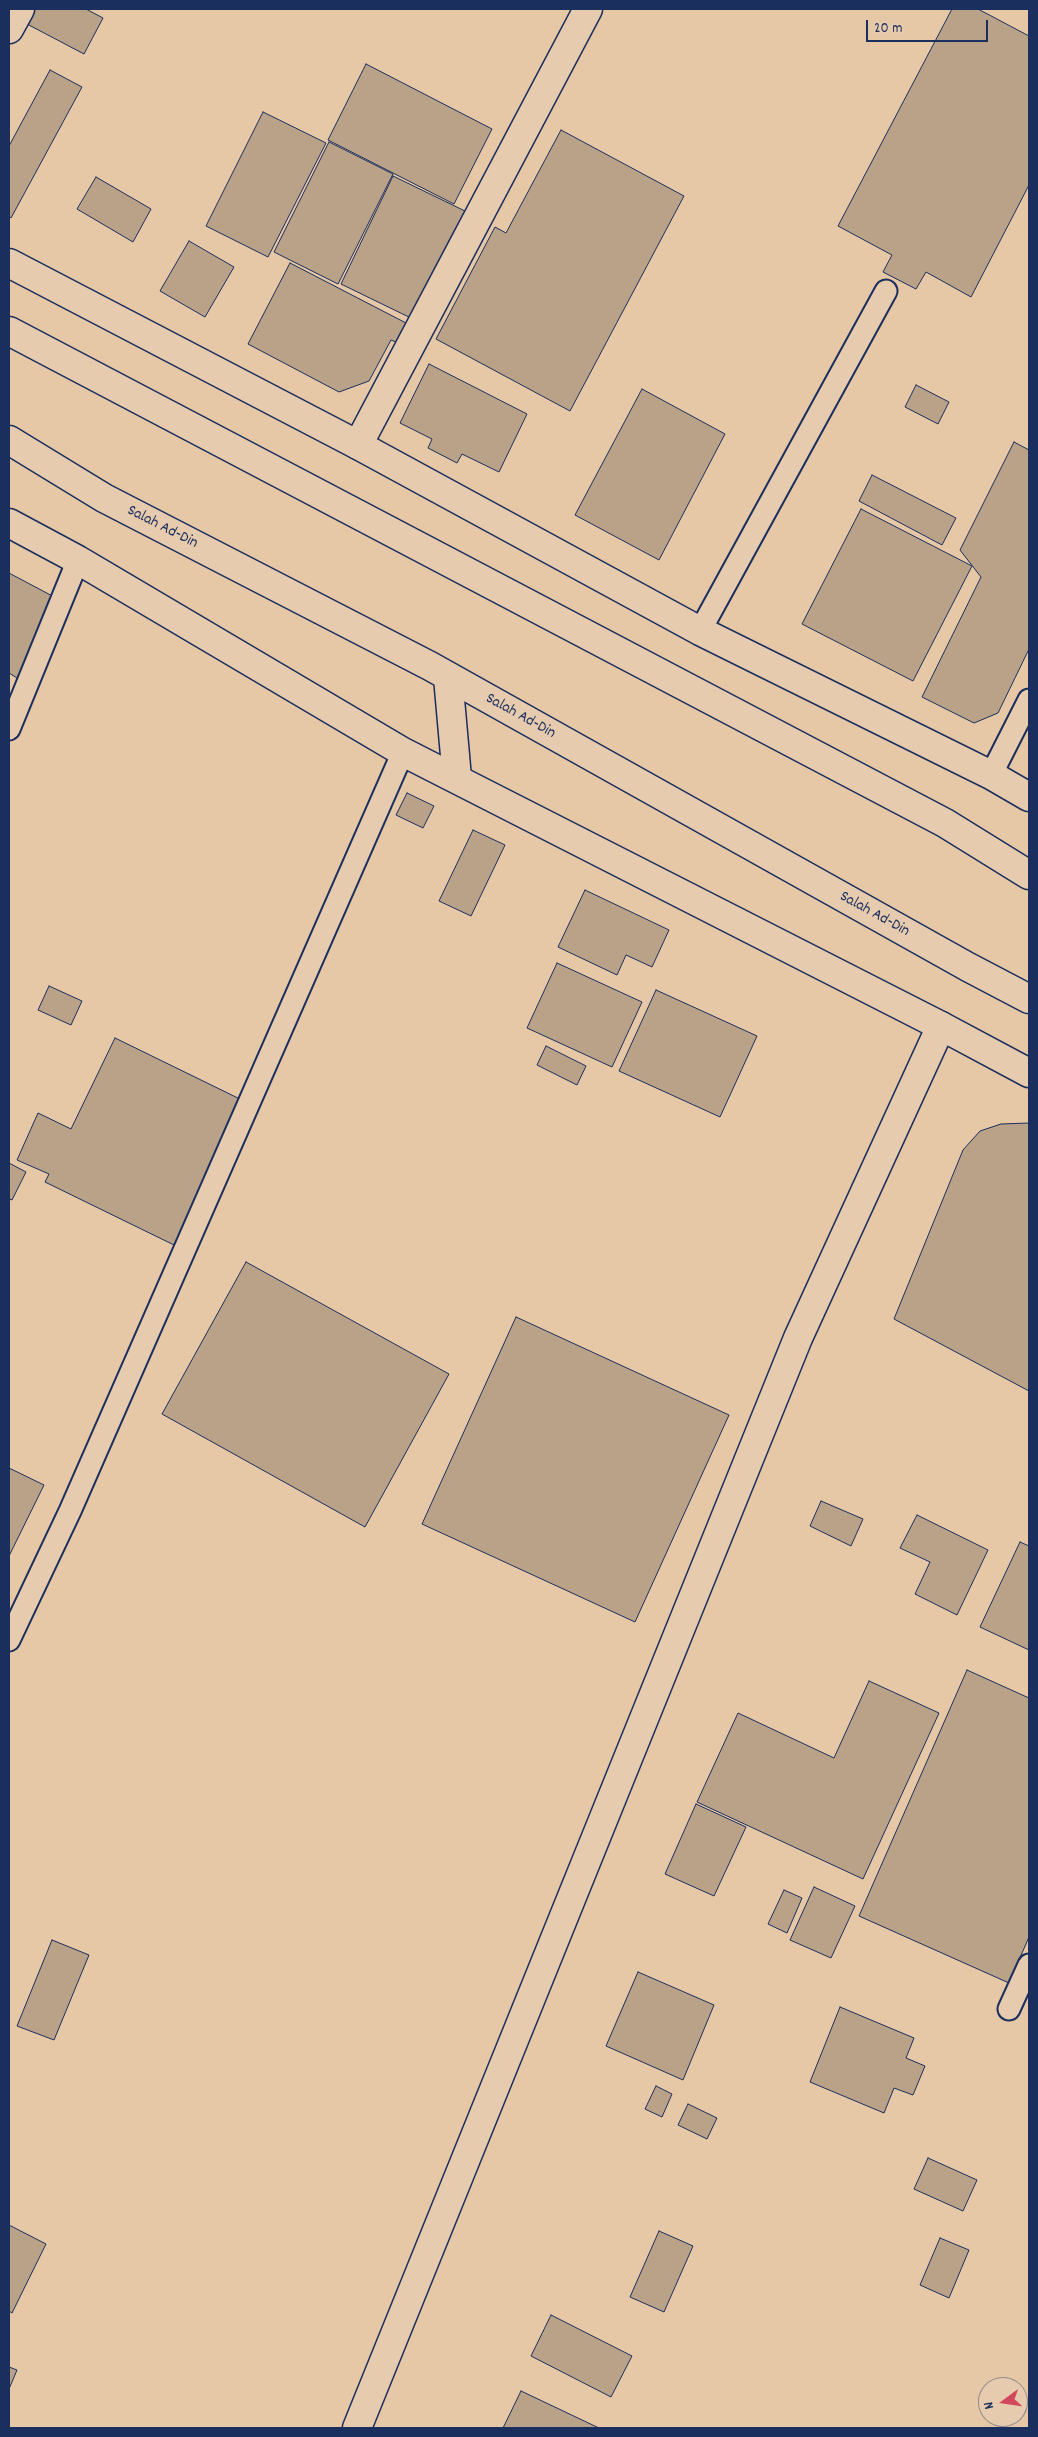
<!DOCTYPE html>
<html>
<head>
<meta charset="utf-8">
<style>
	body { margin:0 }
	#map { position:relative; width:1038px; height:2437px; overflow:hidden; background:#e6c7a6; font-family:Dekko,sans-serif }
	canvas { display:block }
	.frame { position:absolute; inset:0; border:10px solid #1b2f5e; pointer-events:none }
	.north { position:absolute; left:978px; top:2377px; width:50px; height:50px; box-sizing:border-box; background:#e7cbae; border:1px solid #958d8e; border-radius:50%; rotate:256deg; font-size:14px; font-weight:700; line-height:20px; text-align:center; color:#1b2f5e }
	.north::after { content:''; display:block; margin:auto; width:18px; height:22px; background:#d1495b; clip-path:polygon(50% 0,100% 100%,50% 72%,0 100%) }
	.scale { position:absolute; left:866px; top:20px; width:122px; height:22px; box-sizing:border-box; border:2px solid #1b2f5e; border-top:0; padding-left:6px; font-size:15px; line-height:18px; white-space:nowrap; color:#1b2f5e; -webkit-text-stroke:4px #e7cbae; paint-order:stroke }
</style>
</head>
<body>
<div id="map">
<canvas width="1038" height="2437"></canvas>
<div class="frame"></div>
<div class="north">N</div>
<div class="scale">20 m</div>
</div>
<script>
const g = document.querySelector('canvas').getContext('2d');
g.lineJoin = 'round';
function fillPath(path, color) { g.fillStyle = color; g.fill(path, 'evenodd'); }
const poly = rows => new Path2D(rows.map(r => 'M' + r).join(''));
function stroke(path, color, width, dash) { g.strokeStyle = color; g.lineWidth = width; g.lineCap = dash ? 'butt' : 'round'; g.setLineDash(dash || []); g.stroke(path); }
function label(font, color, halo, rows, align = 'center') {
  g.font = font + ' Dekko,sans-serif'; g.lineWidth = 4; g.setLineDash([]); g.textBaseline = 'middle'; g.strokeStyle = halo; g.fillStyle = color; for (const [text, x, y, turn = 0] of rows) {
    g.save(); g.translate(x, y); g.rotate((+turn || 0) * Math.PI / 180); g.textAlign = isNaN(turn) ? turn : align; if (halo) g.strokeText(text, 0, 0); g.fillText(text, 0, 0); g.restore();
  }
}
const building = poly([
	[35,9,86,9,103,18,84,54,27,24,35,9],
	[952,9,978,9,1029,36,1029,185,971,297,926,272,916,289,883,272,892,255,838,226,952,9],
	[366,64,492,129,454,204,328,140,366,64],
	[50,70,82,87,11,218,9,216,9,146,50,70],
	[263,112,326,143,268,257,206,226,263,112],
	[561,130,684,196,570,411,436,339,495,227,506,233,561,130],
	[329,142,393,174,338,284,274,252,329,142],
	[393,176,467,212,415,320,341,284,393,176],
	[96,177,151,209,133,242,77,209,96,177],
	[189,241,234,267,205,317,160,291,189,241],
	[290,263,406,323,396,342,391,340,369,381,339,392,248,344,290,263],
	[429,364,527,414,499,472,462,454,457,463,428,448,432,439,400,423,429,364],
	[916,385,949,402,938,424,905,407,916,385],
	[642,389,725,434,659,560,575,515,642,389],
	[1014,442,1029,450,1029,649,998,713,974,723,922,697,981,577,960,550,1014,442],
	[872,475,956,518,942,545,859,501,872,475],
	[861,509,972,566,913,681,802,624,861,509],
	[9,573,58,599,17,678,9,673,9,573],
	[407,793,434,806,423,828,396,815,407,793],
	[473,830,505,845,471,916,439,901,473,830],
	[585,890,669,930,652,967,626,955,617,975,558,947,585,890],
	[557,963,642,1002,612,1067,527,1028,557,963],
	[49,986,82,1001,71,1025,38,1010,49,986],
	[656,990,757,1036,720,1117,619,1071,656,990],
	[115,1038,244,1101,174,1245,45,1182,49,1174,17,1160,38,1113,71,1129,115,1038],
	[546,1046,586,1066,577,1085,537,1065,546,1046],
	[1029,1123,1029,1391,894,1319,963,1150,980,1131,1001,1124,1029,1123],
	[9,1163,26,1172,12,1200,9,1199,9,1163],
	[246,1262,449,1374,365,1527,162,1414,246,1262],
	[516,1317,729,1415,635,1622,422,1524,516,1317],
	[9,1468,44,1485,9,1556,9,1468],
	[821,1501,863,1519,851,1546,810,1526,821,1501],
	[917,1515,988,1550,957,1615,915,1594,930,1562,900,1548,917,1515],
	[1020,1542,1029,1546,1029,1650,980,1627,1020,1542],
	[967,1670,1029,1698,1029,1937,1009,1983,859,1916,967,1670],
	[869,1681,939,1713,863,1879,697,1802,738,1713,834,1758,869,1681],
	[696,1804,746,1827,714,1896,665,1874,696,1804],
	[814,1887,855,1906,831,1958,790,1940,814,1887],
	[784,1890,802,1898,787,1933,768,1924,784,1890],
	[52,1940,89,1955,54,2040,17,2026,52,1940],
	[638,1972,714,2005,683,2080,606,2046,638,1972],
	[840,2007,914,2038,906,2058,925,2066,913,2095,894,2088,884,2113,810,2082,840,2007],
	[656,2086,672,2094,662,2117,645,2109,656,2086],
	[688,2104,717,2118,707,2139,678,2125,688,2104],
	[928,2158,977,2180,963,2211,914,2189,928,2158],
	[9,2225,46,2244,12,2313,9,2311,9,2225],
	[659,2231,693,2246,664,2312,630,2297,659,2231],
	[940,2238,969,2250,949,2298,920,2285,940,2238],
	[551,2315,632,2356,611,2397,531,2356,551,2315],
	[9,2367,17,2370,9,2389,9,2367],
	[521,2391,599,2428,503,2428,521,2391]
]);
const lane = poly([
	[700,631,886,291],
	[9,729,78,560],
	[991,775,1029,700],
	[9,1640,70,1511,403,752],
	[1009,2009,1029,1965]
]);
const street = poly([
	[9,29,20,9],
	[358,445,588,9],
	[357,2428,798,1338,941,1026]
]);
const secondary = poly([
	[9,263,358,445,700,631,991,775,1029,797],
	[9,523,78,560,403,752,941,1026,1029,1073]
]);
const highway = poly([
	[9,331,945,823,1029,875],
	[9,440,104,498,430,666,968,967,1029,999],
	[448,677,457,778]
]);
const streetNames = [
	["Salah Ad-Din",162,528,27],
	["Salah Ad-Din",520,717,29],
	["Salah Ad-Din",874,915,29]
];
fillPath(building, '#baa289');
stroke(building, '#1b2f5e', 1);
stroke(lane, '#1b2f5e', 25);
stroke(street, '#1b2f5e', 31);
stroke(secondary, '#1b2f5e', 31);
stroke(highway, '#1b2f5e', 31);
stroke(lane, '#e7cbae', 21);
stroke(street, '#e7cbae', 28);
stroke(secondary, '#e7cbae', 28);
stroke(highway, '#e7cbae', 28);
label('16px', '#1b2f5e', '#e7cbae', streetNames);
</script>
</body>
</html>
